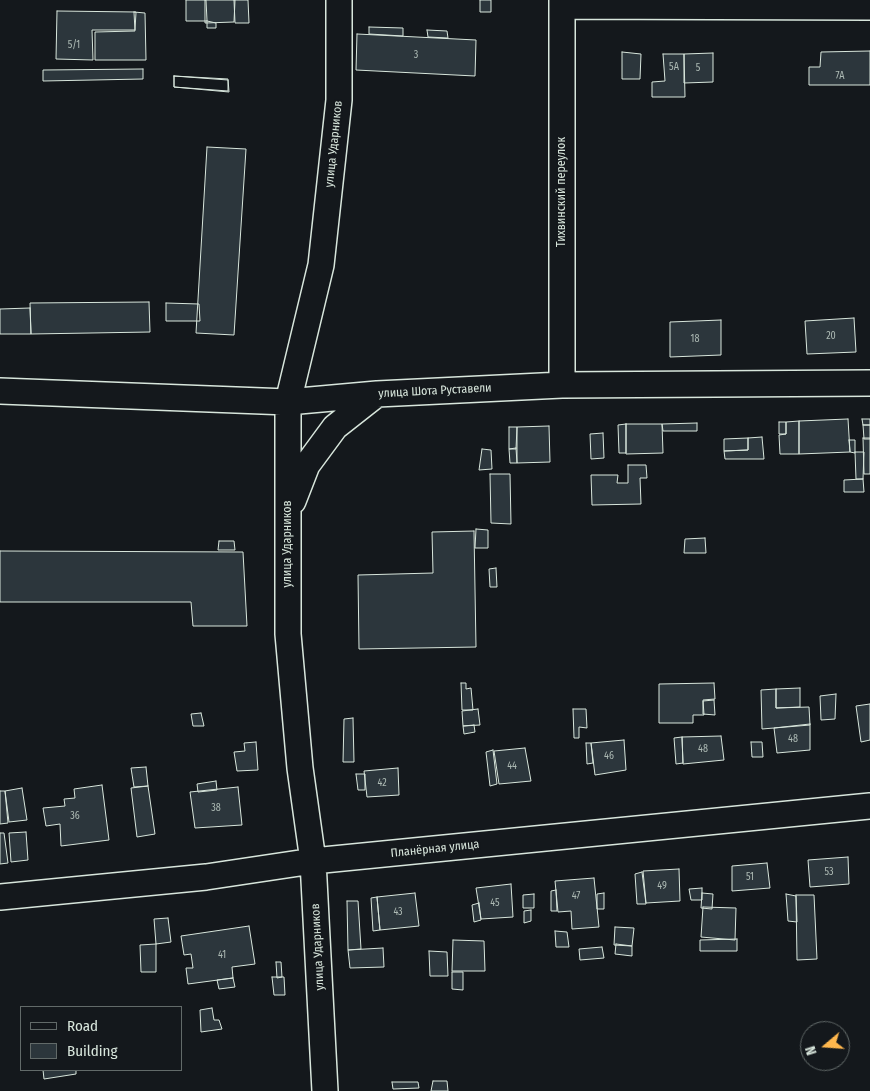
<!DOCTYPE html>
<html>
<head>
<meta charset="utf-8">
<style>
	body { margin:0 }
	#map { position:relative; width:870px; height:1091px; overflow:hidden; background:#14181c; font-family:"Fira Sans Condensed",sans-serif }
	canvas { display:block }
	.legend { position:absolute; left:20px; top:1006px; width:162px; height:65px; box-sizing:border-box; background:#14181c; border:1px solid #626a69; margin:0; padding:6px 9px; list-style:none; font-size:15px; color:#d8e6dc }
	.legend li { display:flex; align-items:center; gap:10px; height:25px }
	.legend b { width:25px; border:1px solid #626a69 }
	.north { position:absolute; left:800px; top:1021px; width:50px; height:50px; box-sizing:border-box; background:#14181c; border:1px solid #626a69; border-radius:50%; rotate:252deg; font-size:14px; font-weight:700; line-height:20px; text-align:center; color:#d8e6dc }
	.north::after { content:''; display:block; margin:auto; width:18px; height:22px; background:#ffb74d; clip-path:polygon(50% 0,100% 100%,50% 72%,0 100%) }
</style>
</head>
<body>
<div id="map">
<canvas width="870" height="1091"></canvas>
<ul class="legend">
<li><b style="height:6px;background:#14181c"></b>Road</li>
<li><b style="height:14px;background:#2c363c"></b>Building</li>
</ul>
<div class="north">N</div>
</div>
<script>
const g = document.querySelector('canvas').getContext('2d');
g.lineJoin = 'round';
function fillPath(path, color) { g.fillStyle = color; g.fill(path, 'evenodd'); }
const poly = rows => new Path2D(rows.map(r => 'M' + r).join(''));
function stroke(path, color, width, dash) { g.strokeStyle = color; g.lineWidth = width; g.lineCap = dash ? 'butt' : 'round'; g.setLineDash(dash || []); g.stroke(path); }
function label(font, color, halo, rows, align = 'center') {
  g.font = font + ' "Fira Sans Condensed",sans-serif'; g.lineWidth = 4; g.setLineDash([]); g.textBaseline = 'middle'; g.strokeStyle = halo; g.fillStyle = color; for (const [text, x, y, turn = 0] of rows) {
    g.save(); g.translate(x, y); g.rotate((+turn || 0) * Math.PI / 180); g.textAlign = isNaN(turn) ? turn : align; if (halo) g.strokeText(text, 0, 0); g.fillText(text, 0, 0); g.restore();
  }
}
const building = poly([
	[186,0,206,0,207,21,186,21,186,0],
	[205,0,235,0,234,22,205,23,205,0],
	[234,0,248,0,249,23,235,23,234,0],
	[480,0,491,0,491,12,480,12,480,0],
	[57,11,136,12,135,30,92,30,93,60,56,59,57,11],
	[134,12,145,13,146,60,95,60,95,32,135,31,134,12],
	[207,21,216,23,216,28,207,28,207,21],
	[369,27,403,28,403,36,369,34,369,27],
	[427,30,447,31,448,38,428,37,427,30],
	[357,34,476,40,475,76,356,70,357,34],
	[870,51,870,85,809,85,809,67,820,67,821,52,870,51],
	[622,52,641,54,640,79,622,79,622,52],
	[713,53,713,82,684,83,684,54,713,53],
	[663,54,684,54,685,97,652,97,652,82,665,81,663,54],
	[143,69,143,79,43,81,43,70,143,69],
	[174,76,228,79,229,92,174,87,174,76],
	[174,76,228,80,228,91,174,87,174,76],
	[207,147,246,149,234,335,196,333,207,147],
	[149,302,150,332,31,334,30,303,149,302],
	[166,303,199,304,200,321,166,321,166,303],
	[30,308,31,334,0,334,0,309,30,308],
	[854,318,856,352,807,354,805,321,854,318],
	[721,320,721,355,670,357,670,322,721,320],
	[848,419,850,452,799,454,799,421,848,419],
	[862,419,870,419,870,425,863,425,862,419],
	[799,421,799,454,780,454,779,435,786,434,786,422,799,421],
	[779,422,786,422,786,434,779,434,779,422],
	[697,423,697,431,663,431,662,424,697,423],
	[626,424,626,453,619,453,618,425,626,424],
	[626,424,662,424,663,453,626,454,626,424],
	[863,425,870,425,870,439,864,439,863,425],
	[549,426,550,462,517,463,517,427,549,426],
	[509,427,517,427,516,449,509,449,509,427],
	[603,433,604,458,591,459,590,434,603,433],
	[762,437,764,459,725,459,724,451,748,450,748,438,762,437],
	[748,438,748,450,724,451,724,439,748,438],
	[863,438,870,438,870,474,864,474,863,438],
	[849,440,855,440,855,453,850,452,849,440],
	[516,448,517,463,510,463,509,449,516,448],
	[482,449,491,450,492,469,479,470,482,449],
	[855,452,864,452,863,479,856,479,855,452],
	[628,465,646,465,647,478,640,478,641,504,592,505,591,475,618,475,617,483,628,483,628,465],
	[490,474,510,474,511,524,491,523,490,474],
	[863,479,864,492,844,492,844,480,863,479],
	[476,529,488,530,488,548,475,548,476,529],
	[474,531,476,647,359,649,358,575,433,573,432,532,474,531],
	[705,538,706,553,684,553,685,539,705,538],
	[219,541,234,541,235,550,218,550,219,541],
	[0,551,243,552,247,626,193,626,191,602,0,602,0,551],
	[496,568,497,587,490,587,489,569,496,568],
	[461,683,466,683,466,689,471,688,473,710,462,710,461,683],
	[714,683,715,699,703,700,704,715,693,715,693,723,659,723,659,684,714,683],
	[800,688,800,707,776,708,776,689,800,688],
	[776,689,776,708,809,707,810,725,762,729,761,690,776,689],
	[836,694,835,719,821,720,820,696,836,694],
	[714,700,715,715,703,714,703,701,714,700],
	[870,704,870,740,861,742,856,706,870,704],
	[478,709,480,725,463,726,462,711,478,709],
	[573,709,586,709,587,728,579,727,579,738,574,738,573,709],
	[201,713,204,726,193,726,191,714,201,713],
	[353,718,354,762,343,762,344,719,353,718],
	[810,724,810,750,777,753,774,728,810,724],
	[474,725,475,732,464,734,463,726,474,725],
	[721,736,724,760,683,764,682,737,721,736],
	[682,737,683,763,676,764,674,738,682,737],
	[624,740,626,770,595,775,591,743,624,740],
	[256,742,258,770,237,771,234,752,245,751,244,743,256,742],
	[751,742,762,742,763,757,752,757,751,742],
	[586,743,591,743,593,763,587,764,586,743],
	[525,748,531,781,499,784,494,751,525,748],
	[493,750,497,784,490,786,486,752,493,750],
	[146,767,148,786,134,787,131,768,146,767],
	[398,768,399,795,367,797,364,771,398,768],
	[356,774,365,774,365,790,358,790,356,774],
	[216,781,217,790,198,792,197,784,216,781],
	[102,785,109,840,61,846,60,824,46,826,43,808,65,806,64,799,75,798,74,789,102,785],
	[148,786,155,834,137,837,131,788,148,786],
	[238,787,242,825,195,828,190,792,238,787],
	[22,788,27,820,9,822,5,791,22,788],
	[0,791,5,791,8,823,0,824,0,791],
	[26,832,28,860,11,862,9,833,26,832],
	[0,833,4,833,8,863,0,864,0,833],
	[848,857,849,884,810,887,808,860,848,857],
	[767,863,770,888,732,891,732,866,767,863],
	[679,869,680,901,646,903,643,871,679,869],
	[642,872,646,904,637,904,635,874,642,872],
	[594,878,599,927,572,929,571,911,558,912,555,881,594,878],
	[511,884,513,917,481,919,476,888,511,884],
	[702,888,702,900,691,900,689,889,702,888],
	[556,890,557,911,551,911,551,891,556,890],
	[415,893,419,926,380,930,377,897,415,893],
	[604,893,604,909,597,909,597,894,604,893],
	[702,893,713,894,712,909,701,908,702,893],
	[534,894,534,908,523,908,523,895,534,894],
	[786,894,796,896,797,922,788,921,786,894],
	[796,895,814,895,817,959,797,960,796,895],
	[377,897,380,930,373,931,371,898,377,897],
	[347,901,358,901,361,949,348,950,347,901],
	[479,903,481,920,474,922,472,905,479,903],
	[703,907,736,908,735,940,701,937,703,907],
	[531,910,531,921,524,923,524,911,531,910],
	[168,918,171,942,156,944,154,919,168,918],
	[249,926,255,964,232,967,233,978,188,984,186,968,193,968,191,954,184,955,181,936,249,926],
	[615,927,634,928,632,946,614,945,615,927],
	[555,931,567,932,569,947,556,947,555,931],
	[737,939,737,951,700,951,700,940,737,939],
	[453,940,484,941,485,971,452,971,453,940],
	[156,944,156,972,141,972,140,945,156,944],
	[616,944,632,946,632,956,615,954,616,944],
	[602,947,604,958,580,960,579,949,602,947],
	[383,948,384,967,350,968,348,950,383,948],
	[429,951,447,952,448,976,430,976,429,951],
	[276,962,281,962,282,977,277,978,276,962],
	[452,972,463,972,463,990,452,989,452,972],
	[272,977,284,977,285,995,274,995,272,977],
	[233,978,235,987,219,989,217,980,233,978],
	[212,1008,214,1020,219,1020,222,1029,201,1032,200,1010,212,1008],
	[43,1070,76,1070,76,1074,44,1079,43,1070],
	[433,1081,447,1081,448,1091,431,1091,433,1081],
	[392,1082,418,1082,419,1088,393,1089,392,1082]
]);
const minor = poly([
	[562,6,870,7],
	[562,385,562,0],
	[0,391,288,402,377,394,562,385,870,383],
	[293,501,307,465,335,427,377,394],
	[0,897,206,877,313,861,870,806],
	[325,1091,313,861,300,768,288,634,288,402,321,265,339,100,339,0]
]);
const numberNames = [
	["5/1",74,45],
	["3",416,55],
	["5А",674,67],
	["5",698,68],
	["7А",840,76],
	["20",831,336],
	["18",695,339],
	["48",793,739],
	["48",703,749],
	["46",609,756],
	["44",512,766],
	["42",382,783],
	["38",216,808],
	["36",75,816],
	["53",829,872],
	["51",750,877],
	["49",662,886],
	["47",576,896],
	["45",495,903],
	["43",398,912],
	["41",222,955]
];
const streetNames = [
	["улица Ударников",334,144,-84],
	["Тихвинский переулок",562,192,-90],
	["улица Шота Руставели",435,391,-3],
	["улица Ударников",288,544,-90],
	["Планёрная улица",435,849,-6],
	["улица Ударников",318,947,-93]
];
fillPath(building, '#2c363c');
stroke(building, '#d8e6dc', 1);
stroke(minor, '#d8e6dc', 28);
stroke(minor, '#14181c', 25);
label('10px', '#adbab4', null, numberNames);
label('12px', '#d8e6dc', '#14181c', streetNames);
</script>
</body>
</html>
